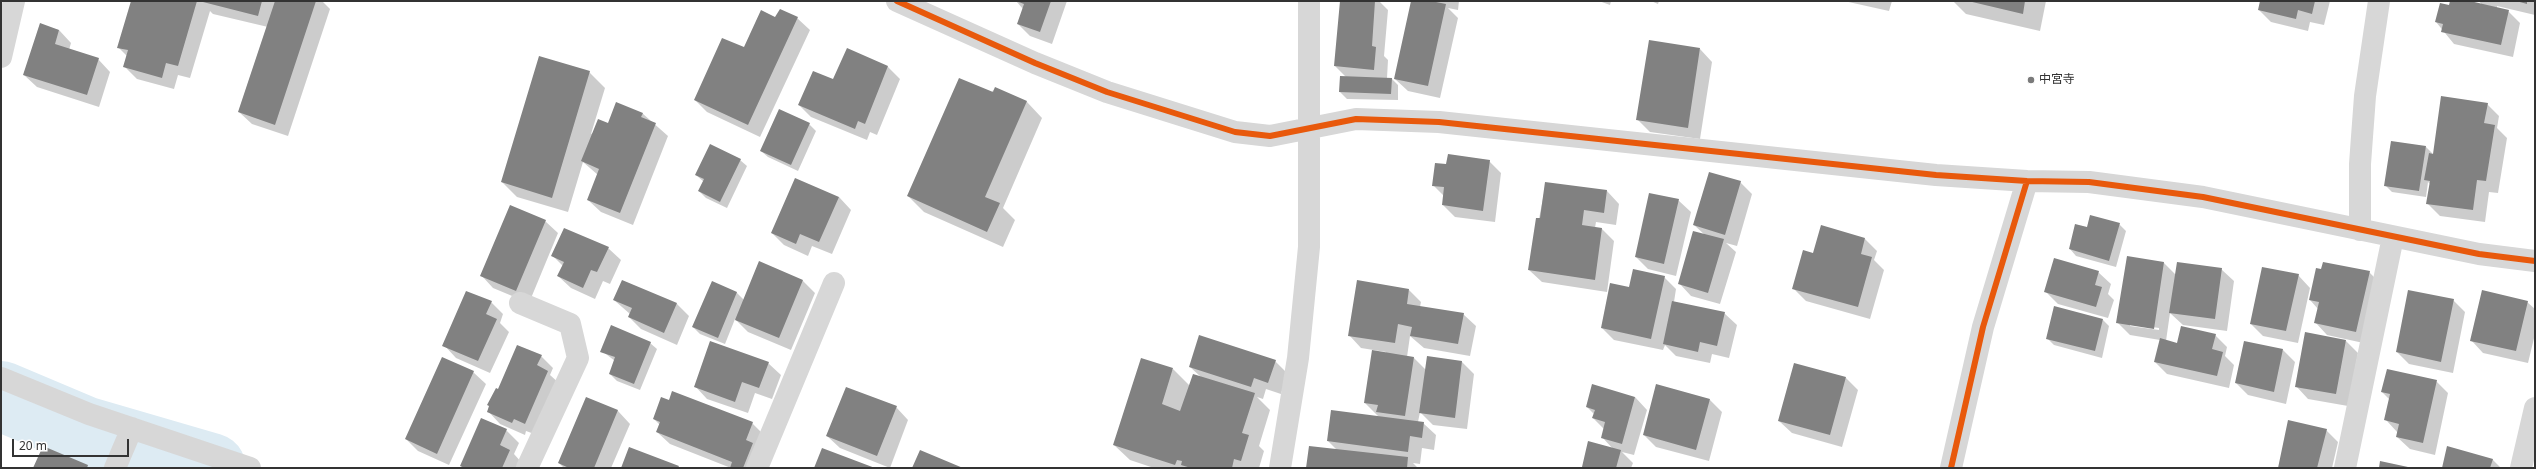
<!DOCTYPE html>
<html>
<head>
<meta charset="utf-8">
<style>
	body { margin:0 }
	#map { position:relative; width:2536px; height:469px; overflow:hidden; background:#fff; font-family:"Noto Sans",sans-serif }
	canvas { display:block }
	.frame { position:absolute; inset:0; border:2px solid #333; pointer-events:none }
	.scale { position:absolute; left:12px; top:439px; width:117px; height:18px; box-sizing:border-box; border:2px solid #333; border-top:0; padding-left:5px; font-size:12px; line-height:14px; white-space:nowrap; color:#333; -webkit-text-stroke:3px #fff; paint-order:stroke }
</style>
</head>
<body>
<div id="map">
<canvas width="2536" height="469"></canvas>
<div class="frame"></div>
<div class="scale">20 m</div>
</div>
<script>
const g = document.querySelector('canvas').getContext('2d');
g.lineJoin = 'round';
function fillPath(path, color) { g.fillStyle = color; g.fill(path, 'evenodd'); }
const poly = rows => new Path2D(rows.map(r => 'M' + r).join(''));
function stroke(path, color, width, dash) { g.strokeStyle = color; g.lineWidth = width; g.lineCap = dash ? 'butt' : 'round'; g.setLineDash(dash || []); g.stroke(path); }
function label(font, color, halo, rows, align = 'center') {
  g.font = font + ' "Noto Sans","Noto Sans JP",sans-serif'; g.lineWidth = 4; g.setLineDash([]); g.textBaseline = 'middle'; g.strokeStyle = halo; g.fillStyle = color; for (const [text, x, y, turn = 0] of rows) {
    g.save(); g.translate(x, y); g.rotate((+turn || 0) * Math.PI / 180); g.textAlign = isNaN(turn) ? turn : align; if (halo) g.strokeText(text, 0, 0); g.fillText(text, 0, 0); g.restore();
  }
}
const shadow = poly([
	[132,1,322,1,330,9,288,136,252,124,239,112,268,27,213,14,210,11,190,78,178,75,174,89,137,79,124,66,127,56,118,47],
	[1016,1,1067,1,1052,44,1030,36,1018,24,1023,9],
	[1341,1,1379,1,1388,10,1384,56,1388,60,1387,78,1392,79,1398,85,1398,100,1347,99,1340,92,1346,77,1335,66],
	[1408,1,1459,1,1458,10,1448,8,1458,18,1440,98,1408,91,1395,79,1412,2],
	[1599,1,1611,1,1610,5],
	[1651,1,1659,1,1658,4],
	[1844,1,1892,1,1889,11],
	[1953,1,2046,1,2040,31,1966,14],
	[2261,1,2330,1,2324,25,2310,22,2308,31,2271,22,2259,10],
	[2451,1,2466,1,2482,5,2479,1,2535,1,2535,15,2497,6,2497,8,2508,11,2520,23,2513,57,2454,44,2436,22,2450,6],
	[776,18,797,18,810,30,760,137,707,112,695,100],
	[40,25,59,30,71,43,69,50,98,59,110,72,99,107,37,87,24,75],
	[1700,49,1712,62,1700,139,1650,132,1638,120],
	[847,50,888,67,900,79,877,135,870,132,867,140,811,117,799,105,834,81],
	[589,72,605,88,591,134,608,125,642,113,668,136,633,225,601,212,588,200,598,175,583,162,568,212,517,197,502,182],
	[995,88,1027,102,1042,118,1003,208,1015,220,1003,247,924,212,908,196],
	[2487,104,2499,116,2497,128,2507,138,2498,193,2489,192,2485,222,2440,216,2427,203,2430,184,2428,182,2426,197,2392,192,2385,185,2426,147,2434,155],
	[809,124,816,131,798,171,768,157,761,151],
	[740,160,747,166,727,208,706,198,699,191,704,182,696,175],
	[1489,161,1501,173,1495,222,1455,217,1443,205,1444,196,1433,185,1447,166],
	[1740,182,1752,194,1737,246,1726,243,1736,252,1720,304,1691,296,1679,283,1705,235,1694,225],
	[1546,183,1607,191,1619,204,1616,225,1596,222,1595,228,1602,229,1614,241,1607,292,1542,282,1529,270],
	[839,197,851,210,832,254,812,246,808,256,784,245,772,233],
	[1678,200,1691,212,1676,276,1648,269,1636,257],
	[545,221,558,233,529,303,493,288,481,275],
	[2119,224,2126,231,2116,267,2076,256,2070,249],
	[1865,239,1877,251,1874,260,1884,270,1870,319,1806,301,1793,288,1814,254],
	[608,248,621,260,610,284,603,281,595,299,571,288,558,276,563,266,553,256],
	[2128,257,2164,263,2176,275,2221,269,2234,281,2227,331,2183,325,2170,313,2166,341,2177,344,2215,335,2227,347,2225,356,2234,365,2229,388,2167,374,2155,362,2160,340,2130,335,2117,322],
	[2130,324,2159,328,2159,330,2130,326],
	[2098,272,2111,284,2108,294,2114,300,2108,318,2058,304,2045,291],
	[2369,272,2381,284,2368,344,2327,335,2315,322,2318,309,2310,300],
	[2298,275,2310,288,2298,343,2263,336,2251,324],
	[1664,277,1676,289,1674,302,1724,313,1737,325,1729,358,1712,354,1710,363,1676,356,1665,345,1663,350,1614,340,1602,328,1630,289],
	[623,281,677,304,689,316,677,345,641,329,629,317,630,314,614,300],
	[803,281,815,293,791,350,748,332,735,319,725,344,700,334,693,327,736,292,744,300],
	[1409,290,1421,302,1420,307,1463,314,1476,326,1470,356,1424,348,1410,336,1407,357,1414,358,1426,370,1428,358,1462,362,1474,374,1467,429,1433,425,1420,412,1418,422,1423,423,1436,435,1434,450,1422,448,1420,464,1413,463,1418,468,1307,468,1337,450,1328,441,1379,417,1365,403,1386,352,1361,348,1349,335],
	[2453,300,2465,312,2453,373,2409,364,2397,352],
	[491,302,503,314,500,323,509,332,490,373,456,358,444,345],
	[2527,302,2535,309,2535,334,2528,363,2483,353,2471,340],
	[2103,320,2109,326,2102,358,2054,345,2047,338],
	[2346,341,2358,353,2348,406,2308,399,2296,386],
	[650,343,657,349,640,390,617,381,610,374,615,361,602,351],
	[2283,350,2295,362,2286,404,2248,395,2236,383],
	[541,356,553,368,550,375,560,384,537,435,526,431,525,435,500,424,488,411,499,390],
	[1275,361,1287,373,1281,394,1266,389,1263,399,1257,397,1270,410,1259,446,1264,451,1259,468,1154,468,1130,460,1114,445,1173,369,1190,386,1201,377,1190,367],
	[768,363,781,375,772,399,755,393,748,413,707,399,695,386],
	[473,372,486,384,449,465,418,451,406,439],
	[1846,378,1858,390,1842,447,1792,433,1779,421],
	[2436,381,2448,393,2435,455,2410,449,2397,437,2398,433,2386,420,2390,400,2382,392],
	[1635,397,1647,410,1634,455,1622,452,1633,463,1631,468,1584,468,1583,466,1613,449,1602,437,1604,429,1593,418,1594,414,1587,407],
	[587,398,618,411,630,424,611,468,564,468,559,463],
	[1710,400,1722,412,1709,461,1656,447,1644,435],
	[896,407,908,420,890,468,840,448,827,436],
	[654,419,752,423,764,435,760,468,731,468,670,444,657,432,660,425],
	[506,430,519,443,514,454,522,463,520,468,463,468,461,466],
	[2326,430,2338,442,2332,468,2279,468],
	[2492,459,2501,468,2443,468]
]);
const river = poly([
	[1,396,84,431,211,468]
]);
const building = poly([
	[131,1,197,1,178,66,166,63,162,78,123,67,128,50,117,48],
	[199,1,262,1,258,16],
	[275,1,316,1,275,125,238,112],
	[1016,1,1051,1,1040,32,1017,24,1024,4],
	[1340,1,1375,1,1372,46,1376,47,1374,70,1334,66],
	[1411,1,1431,1,1446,4,1428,86,1394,79],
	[1968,1,2025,1,2023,14],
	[2260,1,2315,1,2312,14,2298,10,2296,19,2258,10],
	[2450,1,2470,1,2509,10,2501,45,2441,32,2443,24,2435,22,2440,3,2449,5],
	[2516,1,2527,1,2527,4],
	[780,9,798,17,748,125,694,100,722,38,744,47,761,10,775,17],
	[40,23,59,30,55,44,99,58,87,95,23,75],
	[1649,40,1700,48,1688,128,1636,120],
	[847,48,888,66,865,124,858,121,855,129,798,105,813,71,833,79],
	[539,56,590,71,552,198,501,182],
	[1340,76,1392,78,1391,94,1339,92],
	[959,78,993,92,995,87,1027,101,985,197,1000,203,987,232,907,196],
	[2441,96,2488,103,2484,123,2495,125,2486,181,2477,180,2473,210,2426,204,2430,181,2424,180,2429,153,2433,154],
	[616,102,643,113,641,117,656,123,620,213,587,200,599,169,581,161,598,119,608,123],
	[779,109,810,123,791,165,760,151],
	[2391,141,2426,146,2419,191,2384,186],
	[710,144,741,159,720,202,698,191,704,179,695,175],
	[1448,154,1490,160,1483,211,1442,205,1444,187,1432,186,1435,163,1446,164],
	[1709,172,1741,181,1725,235,1693,225],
	[795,178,839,197,819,242,800,234,796,244,771,233],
	[1545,182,1607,190,1604,213,1584,210,1582,225,1602,228,1595,280,1528,270,1536,218,1540,218],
	[1649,193,1679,199,1664,264,1635,257],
	[510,205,546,220,516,291,480,276],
	[2090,215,2120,223,2109,261,2069,249,2075,224,2087,227],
	[1821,225,1865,238,1861,254,1872,257,1858,307,1792,289,1803,250,1813,253],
	[564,228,609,247,597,272,591,270,583,288,557,276,564,262,551,256],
	[1693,231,1724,239,1708,293,1678,284],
	[2127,256,2164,262,2154,329,2116,323],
	[2054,258,2099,271,2095,285,2102,287,2096,307,2044,292],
	[759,261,803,280,779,338,735,320],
	[2177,262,2222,268,2215,319,2169,313],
	[2323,262,2370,271,2356,332,2314,323,2319,302,2309,300,2316,268,2321,269],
	[2262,267,2299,274,2286,331,2250,324],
	[1633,269,1665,276,1651,339,1601,328,1610,283,1629,287],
	[622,280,677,303,664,333,628,317,632,308,613,300],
	[1357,280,1409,289,1407,304,1464,313,1458,344,1410,336,1412,327,1398,324,1395,343,1348,336],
	[712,281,737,292,718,338,692,327],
	[2408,290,2454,299,2441,362,2396,352],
	[2482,290,2528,301,2516,351,2470,341],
	[466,291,492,301,486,314,497,319,478,361,442,346],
	[1672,301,1725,312,1717,346,1700,342,1698,352,1663,344],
	[2054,306,2103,319,2095,351,2046,339],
	[611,325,651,342,634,384,609,374,615,357,600,352],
	[2181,326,2216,334,2212,349,2223,352,2217,376,2154,362,2160,338,2177,343],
	[2305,332,2346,340,2336,394,2295,387],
	[1199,335,1276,360,1268,383,1254,378,1251,387,1189,367],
	[710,341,769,362,759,388,742,382,735,402,694,387],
	[2244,341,2283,349,2274,392,2235,383],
	[517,345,542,355,537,365,548,371,525,424,514,419,512,423,487,412,489,406,487,405,496,388,498,389],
	[1372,350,1414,357,1405,416,1376,412,1378,405,1364,403],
	[1427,356,1462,361,1455,418,1419,413],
	[442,357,474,371,437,454,405,439],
	[1141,358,1173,368,1162,404,1180,411,1193,374,1255,393,1242,433,1249,435,1241,461,1234,459,1232,468,1191,468,1181,465,1182,461,1177,460,1175,465,1113,445],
	[1794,363,1846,377,1830,435,1778,421],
	[2387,369,2437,380,2423,443,2396,437,2399,424,2384,420,2390,394,2381,392],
	[1592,384,1635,397,1622,444,1601,438,1605,422,1592,418,1595,410,1586,407],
	[1656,384,1710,399,1696,450,1643,435],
	[846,387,897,406,877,456,826,436],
	[672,391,753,422,746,440,753,443,743,468,730,468,732,462,656,432,660,422,653,419,661,397,669,400],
	[586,397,618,410,594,468,569,468,558,463],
	[1331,410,1424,422,1422,438,1410,436,1408,452,1327,441],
	[481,418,507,429,500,445,510,450,502,468,465,468,460,466],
	[2288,420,2327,429,2317,468,2278,468],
	[1588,441,1621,450,1616,468,1582,467],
	[43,446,88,465,87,468,33,468],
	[1309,446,1408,457,1407,468,1306,468],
	[2447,446,2493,459,2490,468,2442,468],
	[629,447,679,466,678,468,621,468],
	[822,448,875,468,814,468],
	[920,450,963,468,912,468],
	[2380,461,2408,467,2408,468,2379,468]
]);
const street = poly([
	[897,1,1035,63,1107,92,1235,132,1270,136,1356,119,1439,122,1936,175,2027,181,2089,182,2203,197,2479,254,2535,261],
	[1,57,14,1],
	[2360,230,2360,164,2365,96,2379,1],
	[520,303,570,324,578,358,527,468],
	[1,378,89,414,250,468],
	[115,468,132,428],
	[757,468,834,283],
	[1280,468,1298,358,1309,247,1309,1],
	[1951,468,1983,327,2027,181],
	[2345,468,2393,237],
	[2521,468,2535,408]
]);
const cycleway = poly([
	[897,1,1035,63,1107,92,1235,132,1270,136,1356,119,1439,122,1936,175,2027,181,2089,182,2203,197,2479,254,2535,261],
	[1951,468,1983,327,2027,181]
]);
const markers = [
	[2031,80,4,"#7a7a7a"]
];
const poiNames = [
	["中宮寺",2039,80]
];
fillPath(shadow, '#0003');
stroke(river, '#ddebf3', 70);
fillPath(building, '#818181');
stroke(street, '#d7d7d7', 22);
stroke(cycleway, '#e8590c', 6);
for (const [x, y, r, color] of markers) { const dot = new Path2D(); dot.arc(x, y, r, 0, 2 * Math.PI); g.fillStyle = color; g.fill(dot); stroke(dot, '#fff', 1.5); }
label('12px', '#333', '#fff', poiNames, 'left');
</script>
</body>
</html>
